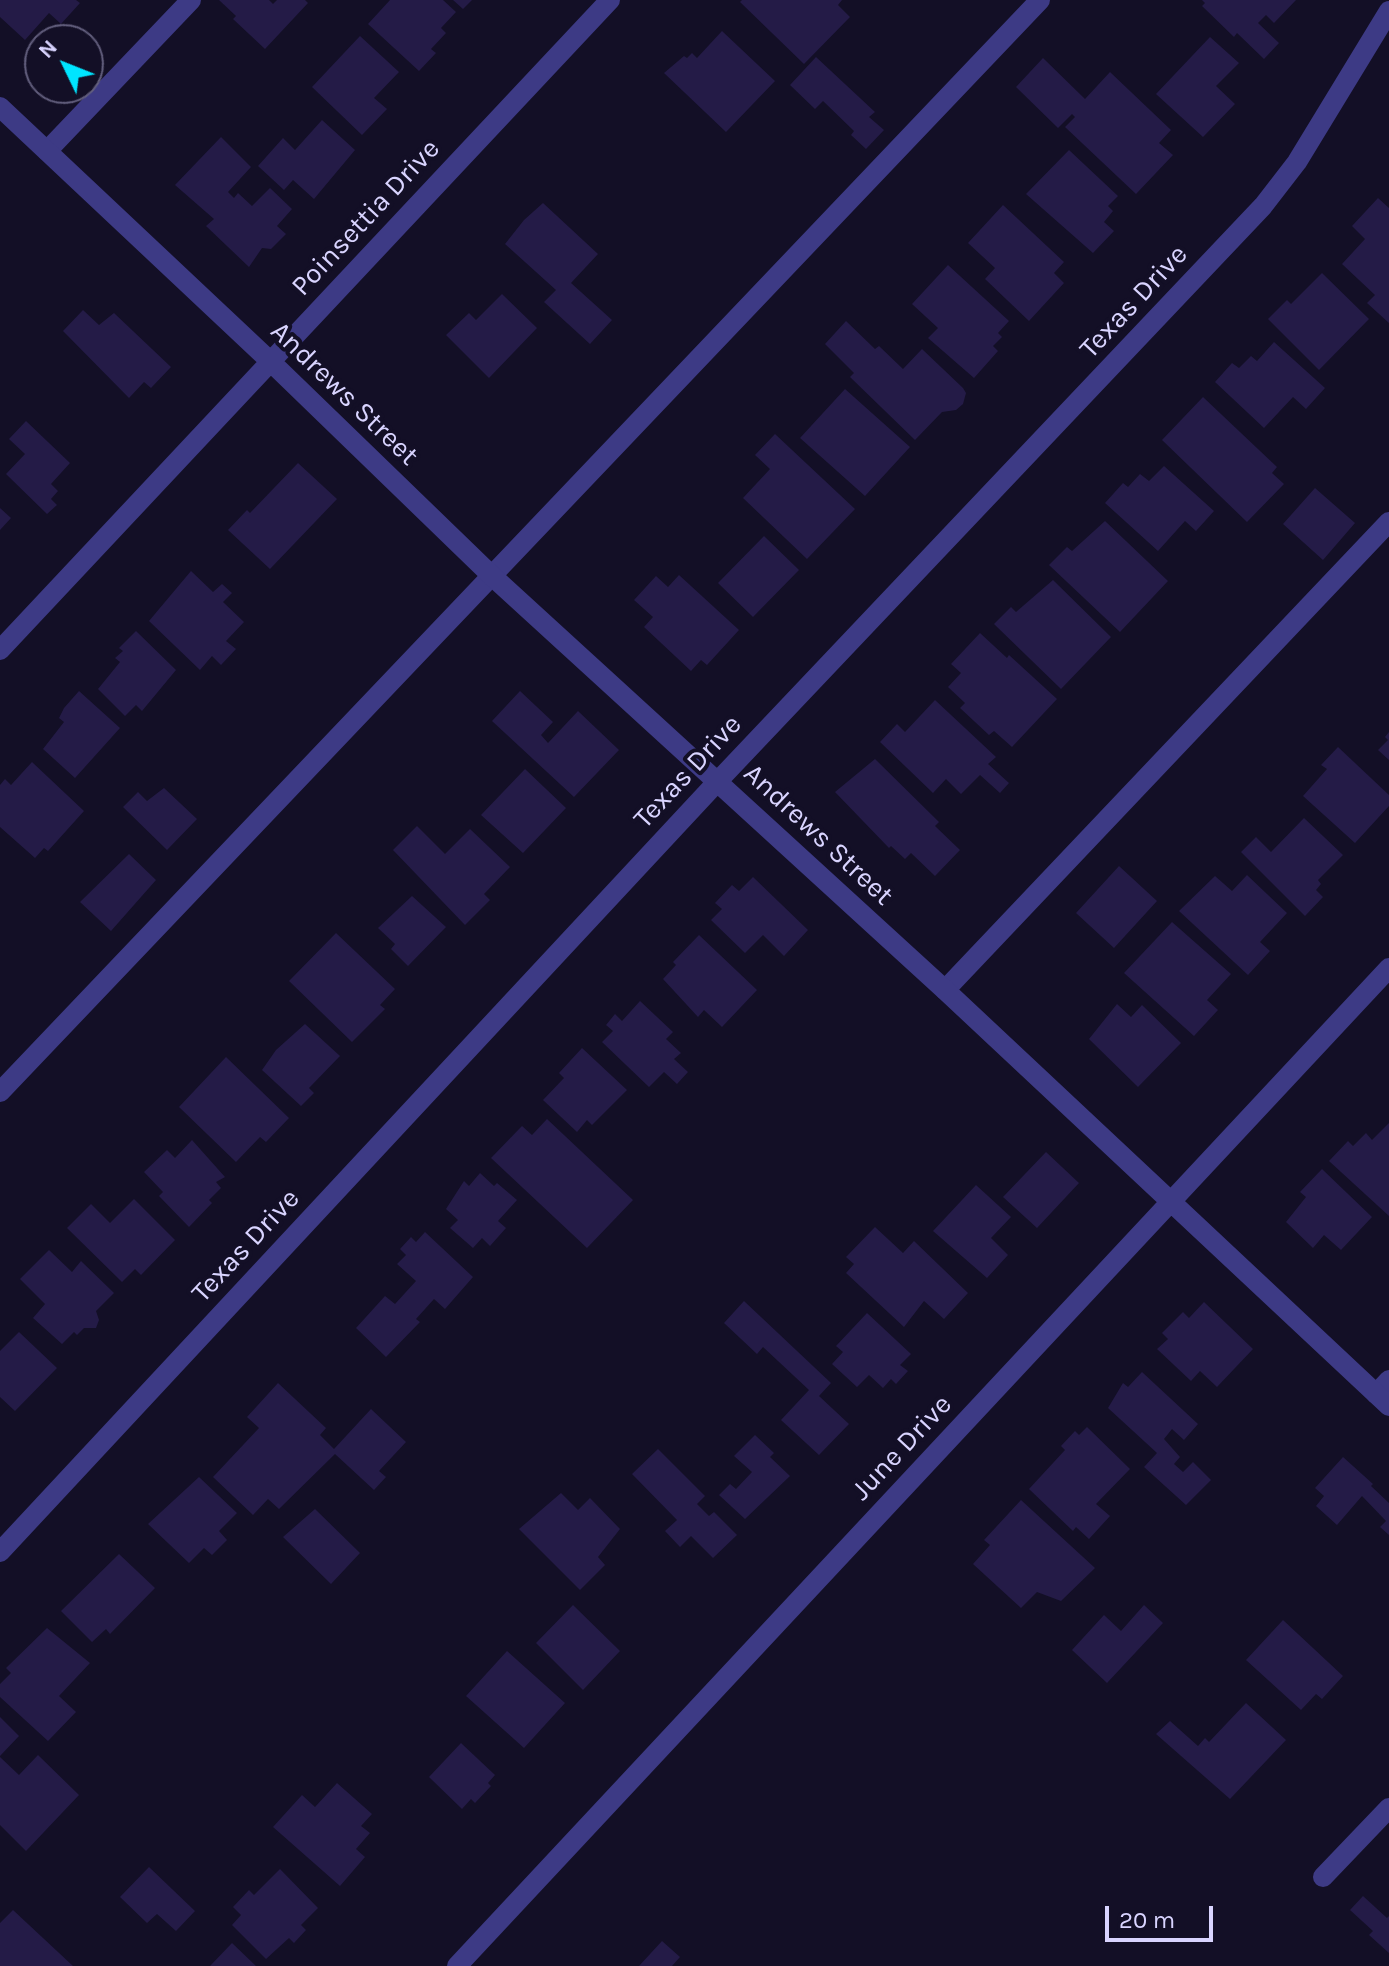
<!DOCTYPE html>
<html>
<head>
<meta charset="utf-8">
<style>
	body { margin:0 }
	#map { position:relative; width:1389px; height:1966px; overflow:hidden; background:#130f26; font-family:Karla,sans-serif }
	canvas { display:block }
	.north { position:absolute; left:24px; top:24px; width:80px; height:80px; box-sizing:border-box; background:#130f26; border:2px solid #625e7d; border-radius:50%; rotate:313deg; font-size:22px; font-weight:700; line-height:32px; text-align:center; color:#d9d4ff }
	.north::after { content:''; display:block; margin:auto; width:28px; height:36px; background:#00e5ff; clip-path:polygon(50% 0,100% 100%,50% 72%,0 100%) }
	.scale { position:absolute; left:1105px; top:1906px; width:108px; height:36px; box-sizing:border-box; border:4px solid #d9d4ff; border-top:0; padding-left:10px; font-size:24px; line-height:28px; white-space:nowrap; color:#d9d4ff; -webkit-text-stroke:6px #130f26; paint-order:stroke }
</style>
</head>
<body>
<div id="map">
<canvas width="1389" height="1966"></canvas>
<div class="north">N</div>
<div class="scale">20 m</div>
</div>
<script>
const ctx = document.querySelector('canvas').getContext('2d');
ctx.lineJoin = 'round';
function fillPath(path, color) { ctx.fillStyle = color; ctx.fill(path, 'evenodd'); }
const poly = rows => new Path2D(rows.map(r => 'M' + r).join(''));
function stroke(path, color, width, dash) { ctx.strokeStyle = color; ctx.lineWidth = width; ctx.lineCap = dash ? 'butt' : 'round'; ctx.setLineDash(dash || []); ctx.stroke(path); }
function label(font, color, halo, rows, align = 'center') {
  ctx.font = font + ' Karla,sans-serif'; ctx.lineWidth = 8; ctx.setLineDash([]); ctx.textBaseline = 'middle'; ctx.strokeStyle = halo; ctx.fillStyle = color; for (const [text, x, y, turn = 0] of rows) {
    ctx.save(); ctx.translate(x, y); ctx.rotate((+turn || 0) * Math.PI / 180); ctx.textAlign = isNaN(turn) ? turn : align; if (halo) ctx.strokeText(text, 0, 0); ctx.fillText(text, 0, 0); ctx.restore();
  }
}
const building = poly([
	[0,0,76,0,80,3,61,24,49,13,25,40,0,17],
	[219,0,269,0,273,4,277,0,305,0,308,3,265,49,233,19,236,16],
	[390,0,443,0,456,12,441,28,446,33,431,49,436,53,419,71,368,24],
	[453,0,472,0,463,9],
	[742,0,842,0,838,5,850,17,804,64,740,2],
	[1202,0,1296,0,1274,23,1266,15,1258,23,1279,43,1264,59,1237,33,1234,37,1202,6,1205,3],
	[722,31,775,81,726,132,664,73,684,56,687,58,692,53,697,58],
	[360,36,399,72,374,98,387,109,362,135,312,87],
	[1210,37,1239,63,1216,86,1235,104,1203,137,1156,94],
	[816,57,875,112,869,117,884,130,866,149,851,135,854,131,823,101,815,109,790,85],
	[1043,58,1085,99,1110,72,1171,130,1159,143,1173,155,1136,194,1065,127,1075,117,1072,114,1058,128,1016,87],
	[322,120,355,150,314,199,293,180,284,190,258,166,283,138,295,150],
	[221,137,251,167,228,192,234,198,238,193,252,206,270,188,292,209,277,226,286,234,271,249,262,248,249,267,206,226,214,219,175,185],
	[1069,150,1118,196,1108,206,1113,211,1104,222,1114,231,1093,253,1026,194],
	[1378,198,1389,208,1389,323,1367,303,1375,295,1342,264,1365,239,1352,226],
	[543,203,598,254,571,283,612,320,590,344,544,302,556,290,505,244,524,220],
	[1003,205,1064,262,1054,273,1064,283,1029,321,985,279,995,268,968,243],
	[948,265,1009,321,998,333,1002,337,993,346,998,351,974,378,928,338,938,328,912,304],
	[1322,273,1369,319,1319,370,1268,319,1287,300,1291,304],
	[502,294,537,328,489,378,446,335,469,313,476,320],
	[83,310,99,325,114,313,171,367,151,388,144,382,129,398,63,331],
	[846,321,875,349,879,346,903,369,922,349,963,388,966,393,963,404,956,410,942,412,915,440,850,377,854,373,825,344],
	[1274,342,1325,388,1306,409,1293,397,1264,428,1215,382,1232,363,1239,368,1251,356,1257,361],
	[845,389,910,447,865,496,800,438],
	[1203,397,1277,467,1272,473,1284,484,1247,522,1162,440],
	[26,421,70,463,51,484,58,491,51,499,57,505,47,514,6,474,25,454,9,439],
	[775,434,855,509,807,559,743,498,770,469,755,455],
	[298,463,337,499,270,569,228,530,247,510,250,513],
	[1164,466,1214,511,1196,531,1185,521,1158,551,1105,503,1123,483,1128,487,1140,474,1149,481],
	[1315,488,1355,523,1323,560,1283,524],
	[0,508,11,518,0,530],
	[1105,521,1168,581,1120,632,1049,565,1067,547,1072,551],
	[764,536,799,570,753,617,718,583],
	[191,571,213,592,222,584,232,593,223,602,244,622,226,641,236,649,221,665,212,656,200,670,149,621],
	[679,575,739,630,707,665,701,660,691,671,644,627,653,617,634,600,656,576,668,587],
	[1053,580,1111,637,1061,689,994,624,1011,607,1016,612],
	[136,631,176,670,142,711,136,705,125,716,98,689,120,662,115,658,123,651,119,648],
	[980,633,1007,658,1009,655,1057,699,1012,747,994,731,989,735,960,708,965,703,948,687,961,673,951,664],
	[79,691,120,728,75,778,43,749,64,722,59,718,64,708],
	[520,691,553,722,541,735,548,743,578,711,619,750,574,797,492,721],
	[935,700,996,757,988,764,1009,783,1000,793,980,775,961,794,946,779,933,793,880,742,897,724,905,732],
	[1389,732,1389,760,1378,750,1388,740,1385,737],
	[1338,747,1389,795,1389,806,1355,843,1303,796,1327,769,1321,765],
	[875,759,939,822,935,826,960,850,935,876,911,853,905,859,891,846,889,848,835,792],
	[32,762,84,811,48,851,44,848,35,858,0,827,0,785,5,779,11,785],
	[525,769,566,808,523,853,481,815],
	[164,788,197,819,167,850,123,807,138,792,147,801],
	[1304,818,1343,855,1318,880,1321,884,1316,890,1323,897,1305,916,1241,852,1256,837,1271,852],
	[417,826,445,854,470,829,510,867,484,894,490,900,465,925,393,850],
	[129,854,156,880,111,931,80,902],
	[1119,866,1157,901,1114,948,1076,913],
	[1247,875,1287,913,1260,942,1270,951,1248,975,1179,911,1215,876,1232,891],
	[753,877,808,930,784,956,763,935,745,953,711,920,722,909,715,903,732,885,739,891],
	[412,896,446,927,408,966,391,949,395,944,378,928],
	[1172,922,1231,974,1207,1000,1218,1010,1194,1036,1124,973],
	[336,933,395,989,380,1005,385,1009,352,1042,289,981],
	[699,935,757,990,722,1027,704,1010,698,1017,663,979,676,965,673,962],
	[640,1001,673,1032,666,1039,681,1053,674,1059,688,1072,677,1084,664,1072,649,1087,602,1042,613,1031,606,1025,615,1014,622,1021],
	[1117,1004,1131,1017,1142,1005,1181,1043,1138,1087,1089,1039],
	[305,1024,340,1056,309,1088,314,1093,301,1106,262,1070,276,1050],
	[582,1048,627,1090,592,1125,587,1120,577,1132,543,1100,564,1078,559,1073],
	[226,1057,289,1118,266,1142,260,1137,236,1162,179,1107],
	[547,1119,633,1200,587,1248,491,1158,522,1126,532,1135],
	[1389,1123,1389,1216,1329,1161,1348,1141,1353,1146,1366,1133,1372,1140],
	[192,1140,225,1177,216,1182,221,1188,209,1200,212,1203,189,1227,159,1196,163,1192,144,1172,167,1150,175,1158],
	[1046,1152,1079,1183,1037,1228,1003,1197],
	[1322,1169,1372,1217,1341,1250,1324,1235,1313,1248,1286,1222,1306,1197,1300,1192],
	[480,1173,494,1186,497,1183,517,1200,498,1221,506,1228,490,1246,482,1238,473,1248,450,1228,458,1220,446,1209,464,1181,469,1186],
	[976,1185,1011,1217,991,1238,1008,1255,987,1278,933,1231],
	[134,1199,175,1240,141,1275,135,1269,122,1282,67,1228,91,1204,110,1223],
	[875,1227,903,1253,914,1241,968,1293,944,1319,924,1301,904,1327,846,1273,854,1264,846,1257],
	[425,1232,473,1277,445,1309,434,1299,416,1319,420,1322,386,1357,356,1328,385,1296,395,1304,416,1281,397,1264,406,1255,400,1249,411,1237,416,1242],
	[49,1250,72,1272,81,1261,114,1293,96,1311,99,1320,96,1328,84,1328,77,1335,74,1332,62,1344,33,1318,45,1304,20,1279],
	[744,1301,831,1383,819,1396,849,1424,819,1455,781,1420,809,1390,763,1347,757,1354,724,1323],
	[1204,1302,1253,1349,1217,1387,1200,1371,1191,1381,1157,1349,1168,1339,1162,1333,1183,1312,1189,1318],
	[867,1313,911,1354,900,1365,908,1371,896,1384,891,1379,883,1388,869,1375,857,1387,832,1364,843,1352,836,1346],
	[19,1332,57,1368,15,1411,0,1397,0,1351],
	[1142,1372,1198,1424,1184,1440,1172,1429,1164,1439,1180,1457,1174,1464,1183,1472,1193,1462,1211,1480,1186,1505,1144,1467,1157,1453,1108,1408,1123,1383,1128,1387],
	[278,1383,326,1428,320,1435,334,1449,371,1409,406,1442,379,1471,386,1477,374,1490,335,1454,279,1509,268,1499,253,1515,213,1477,259,1428,247,1417],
	[1087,1427,1130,1469,1096,1504,1110,1516,1089,1539,1076,1527,1073,1531,1029,1489,1065,1450,1061,1446,1075,1431,1079,1435],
	[755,1435,774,1453,770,1457,790,1476,745,1519,719,1495,730,1484,736,1489,752,1472,734,1456],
	[658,1449,705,1496,697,1504,709,1516,714,1512,737,1535,713,1558,691,1536,680,1547,665,1531,677,1520,632,1474],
	[1343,1457,1373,1484,1371,1486,1389,1503,1389,1535,1380,1527,1386,1521,1362,1496,1337,1525,1316,1506,1324,1496,1315,1488],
	[199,1477,237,1513,219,1531,227,1540,212,1555,204,1548,189,1563,148,1524],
	[561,1493,578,1510,590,1498,620,1529,598,1557,605,1565,580,1590,519,1529],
	[1021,1500,1095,1568,1061,1601,1037,1592,1021,1608,973,1564,990,1545,984,1540],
	[315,1509,360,1553,331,1584,283,1537],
	[119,1554,155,1588,110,1634,106,1629,92,1642,61,1611],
	[573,1605,620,1651,583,1690,536,1643],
	[1144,1605,1163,1623,1107,1683,1072,1650,1104,1615,1121,1631],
	[1283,1620,1343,1676,1322,1699,1316,1694,1301,1710,1246,1660],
	[47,1628,90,1663,59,1696,76,1712,48,1741,0,1697,0,1684,11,1673,6,1668],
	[507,1651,565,1703,524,1748,466,1696],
	[1246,1703,1286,1740,1230,1799,1156,1734,1170,1721,1198,1746,1205,1738,1209,1742],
	[0,1717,19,1736,0,1756],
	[461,1743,495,1775,488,1783,491,1786,475,1803,471,1799,462,1809,429,1777],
	[38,1755,79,1795,26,1851,0,1825,0,1757,19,1775],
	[337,1783,372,1814,361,1826,370,1833,356,1849,365,1857,340,1886,273,1827,302,1795,315,1807],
	[149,1867,195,1911,176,1931,157,1914,147,1923,120,1897],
	[280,1869,318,1908,301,1925,306,1930,294,1943,289,1938,266,1959,232,1925,241,1915,233,1907,249,1890,254,1895],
	[1363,1896,1387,1918,1389,1916,1389,1953,1369,1935,1373,1931,1350,1910],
	[13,1910,73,1966,0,1966,0,1923],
	[662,1941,680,1957,672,1966,639,1966],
	[232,1943,256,1966,210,1966]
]);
const service = poly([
	[47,151,191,0],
	[945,990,1389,522],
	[0,1092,1040,0],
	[1376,1394,1389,1380]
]);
const minor = poly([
	[0,107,270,361,491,575,945,990,1389,1406],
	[0,650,610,0],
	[0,1552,718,781,1263,206,1297,162,1389,11],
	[1323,1877,1389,1808],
	[457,1966,1389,968]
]);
const streetNames = [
	["Poinsettia Drive",366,218,-47],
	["Texas Drive",1134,302,-47],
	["Andrews Street",344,394,44],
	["Texas Drive",688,772,-47],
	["Andrews Street",818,835,43],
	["Texas Drive",246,1246,-47],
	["June Drive",902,1448,-47]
];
fillPath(building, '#241b47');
stroke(service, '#3d3a85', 20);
stroke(minor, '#3d3a85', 20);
label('28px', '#d9d4ff', '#130f26', streetNames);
</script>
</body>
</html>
